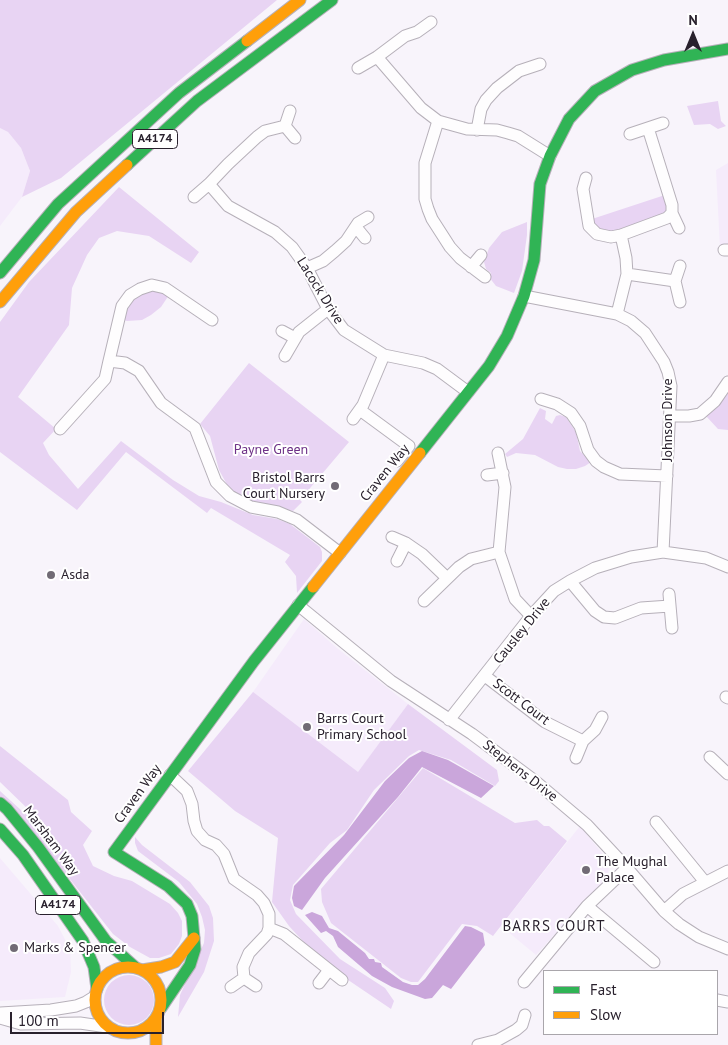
<!DOCTYPE html>
<html>
<head>
<meta charset="utf-8">
<style>
	body { margin:0 }
	#map { position:relative; width:728px; height:1045px; overflow:hidden; background:#f8f4fb; font-family:"PT Sans",sans-serif }
	canvas { display:block }
	.legend { position:absolute; left:543px; top:970px; width:175px; height:65px; box-sizing:border-box; background:#fff; border:1px solid #a9a6ab; margin:0; padding:6px 9px; list-style:none; font-size:15px; color:#29212d }
	.legend li { display:flex; align-items:center; gap:10px; height:25px }
	.legend b { width:25px; border:1px solid #a9a6ab }
	.north { position:absolute; left:668px; top:10px; width:50px; height:50px; -webkit-text-stroke:4px #fff; paint-order:stroke; rotate:0deg; font-size:14px; font-weight:700; line-height:20px; text-align:center; color:#29212d }
	.north::after { content:''; display:block; margin:auto; width:18px; height:22px; background:#29212d; clip-path:polygon(50% 0,100% 100%,50% 72%,0 100%) }
	.scale { position:absolute; left:10px; top:1012px; width:154px; height:22px; box-sizing:border-box; border:2px solid #29212d; border-top:0; padding-left:6px; font-size:15px; line-height:18px; white-space:nowrap; color:#29212d; -webkit-text-stroke:4px #fff; paint-order:stroke }
</style>
</head>
<body>
<div id="map">
<canvas width="728" height="1045"></canvas>
<ul class="legend">
<li><b style="height:6px;background:#30b455"></b>Fast</li>
<li><b style="height:6px;background:#ff9f0a"></b>Slow</li>
</ul>
<div class="north">N</div>
<div class="scale">100 m</div>
</div>
<script>
const ctx = document.querySelector('canvas').getContext('2d');
ctx.lineJoin = 'round';
function fillPath(path, color) { ctx.fillStyle = color; ctx.fill(path, 'evenodd'); }
const poly = rows => new Path2D(rows.map(r => 'M' + r).join(''));
function stroke(path, color, width, dash) { ctx.strokeStyle = color; ctx.lineWidth = width; ctx.lineCap = dash ? 'butt' : 'round'; ctx.setLineDash(dash || []); ctx.stroke(path); }
function label(font, color, halo, rows, align = 'center') {
  ctx.font = font + ' "PT Sans",sans-serif'; ctx.lineWidth = 4; ctx.setLineDash([]); ctx.textBaseline = 'middle'; ctx.strokeStyle = halo; ctx.fillStyle = color; for (const [text, x, y, turn = 0] of rows) {
    ctx.save(); ctx.translate(x, y); ctx.rotate((+turn || 0) * Math.PI / 180); ctx.textAlign = isNaN(turn) ? turn : align; if (halo) ctx.strokeText(text, 0, 0); ctx.fillText(text, 0, 0); ctx.restore();
  }
}
const built = poly([
	[0,128,8,132,21,148,30,171,22,197,0,226],
	[728,163,728,248,720,248,716,170],
	[304,619,337,648,408,704,358,773,205,750,253,692],
	[580,826,610,863,607,877,536,955,501,926],
	[0,858,58,926,70,949,71,972,65,997,0,1001]
]);
const green = poly([
	[0,0,277,0,61,178,22,197,30,171,21,148,8,132,0,128],
	[718,101,721,121,726,126,718,129,710,124,694,125,687,106],
	[119,187,199,252,191,263,149,236,117,231,99,238,87,255,72,288,69,325,18,397,56,429,43,443,49,455,78,489,121,441,173,480,199,496,221,502,253,515,277,519,290,524,320,547,322,552,322,561,297,593,296,576,285,562,290,555,211,508,207,513,126,452,77,510,0,452,0,322,29,282],
	[665,195,668,209,664,214,608,233,594,226,592,219],
	[527,222,527,235,522,271,514,293,496,286,489,277,491,273,486,269,484,262,489,248,502,232],
	[155,290,169,295,161,307,151,315,142,320,127,321,124,320,128,305,133,299,139,294],
	[249,363,349,442,300,500,302,502,293,511,244,500,230,490,219,470,210,436,200,424],
	[728,391,728,430,718,429,706,416],
	[540,408,546,411,545,419,552,424,556,416,560,415,566,417,576,432,580,451,591,462,585,466,576,469,567,469,558,467,535,455,516,453,507,457,505,454,523,439],
	[253,692,358,772,408,704,497,770,499,781,495,786,451,760,419,750,409,756,374,790,347,830,330,843,293,885,290,900,296,914,340,959,385,988,394,1001,391,1009,323,963,289,926,272,902,278,838,235,811,188,771],
	[0,746,68,800,71,812,92,831,83,845,93,866,114,876,132,881,170,904,178,913,182,921,182,936,179,944,171,954,159,958,150,958,130,947,113,934,29,827,0,796,0,791,22,811,31,816,29,810,0,782],
	[423,768,515,823,537,820,544,826,549,826,567,841,493,936,477,926,462,924,418,982,411,982,401,978,331,923,322,902,321,889],
	[135,837,142,845,190,882,209,906,213,918,214,941,204,972,178,1017,180,995,204,943,205,930,202,917,197,904,179,882,138,851,135,843],
	'104 1000a25 25 0 1 1 50 0a25 25 0 1 1-50 0Z'
]);
const water = poly([
	[422,751,448,760,494,786,481,798,422,767,398,797,325,878,302,910,294,906,292,898,294,886,344,835,385,781,409,758],
	[312,912,322,916,329,928,338,931,365,953,369,959,374,959,375,962,381,963,382,967,403,982,412,985,418,985,425,979,465,926,471,927,483,933,485,945,451,989,443,985,432,998,425,999,392,987,372,976,338,947,333,936,326,931,321,933,305,915]
]);
const street = poly([
	[377,57,421,108,438,121,467,129,497,130,508,133,518,136,550,156],
	[358,68,377,57,405,36,417,32,431,22],
	[290,111,285,126,295,138],
	[438,121,425,163,425,199,428,209,432,219,450,247,460,258,485,277],
	[477,130,481,109,486,100,497,88,519,71,540,64],
	[630,134,663,123],
	[586,178,583,189,589,226,597,234,611,237,621,235],
	[209,184,228,206,275,232,292,247,307,268,328,309,344,330,384,355,423,363,437,369,468,392],
	[194,197,209,184,228,164,257,137,265,131,285,126],
	[672,213,679,228],
	[356,227,365,238],
	[724,250,728,250],
	[680,266,675,281,680,302],
	[471,267,481,255],
	[307,268,323,261,335,251,346,241,358,223,368,217],
	[627,274,675,281],
	[524,296,617,314,631,321,645,333,664,362,668,372,671,386,663,552],
	[617,314,627,274,626,258,621,235,667,218,672,213,672,205,648,128],
	[282,331,295,338],
	[285,356,299,332,328,309],
	[109,361,122,306,130,295,140,289,152,285,165,288,212,320],
	[541,399,557,404,571,413,580,426,588,450,596,461,604,467,620,474,667,476],
	[360,410,409,446,397,461],
	[670,416,689,416,700,414,715,401,728,382],
	[353,419,363,405,384,355],
	[60,429,105,379,109,361,125,363,139,371,161,403,195,428,216,482,230,496,251,507,278,512,297,520,340,553],
	[498,453,505,487,499,552,515,599,531,616],
	[487,475,503,473],
	[392,537,406,543,422,554,447,578],
	[397,561,406,543],
	[570,581,595,611,604,617,615,618,641,608,670,606],
	[669,594,672,628],
	[424,601,459,567,471,559,499,552],
	[298,605,391,681,472,734,535,781,587,825,627,868,664,911,679,924,699,937,728,949],
	[485,676,545,722,583,741],
	[726,697,728,698],
	[449,720,531,616,554,591,570,581,595,568,631,557,663,552,706,558,728,567],
	[710,757,728,774],
	[576,758,583,741,595,730,602,717],
	[170,775,187,791,192,804,194,821,197,831,205,840,216,845,224,854,234,879,257,895,264,903,269,914,269,928,267,934,249,953,243,967,244,978,256,986],
	[656,822,705,882],
	[587,906,654,962],
	[664,911,683,894,728,871],
	[269,928,284,934,342,980],
	[524,982,587,906,627,868],
	[319,983,329,970],
	[231,987,244,978],
	[717,1000,728,1002],
	[0,1013,51,1010,76,1006,86,1002,94,997],
	[0,1018,21,1024,80,1023,107,1027],
	[478,1045,498,1040,516,1030,522,1025,525,1015]
]);
const fast = poly([
	[127,165,197,101,332,0],
	[0,273,58,204,179,93,247,41],
	[420,453,489,366,507,336,524,296,534,260,540,184,550,156,569,119,595,91,632,70,664,60,728,49],
	[0,803,7,809,38,847,106,941,135,967],
	[0,829,23,855,83,941,94,967,97,989],
	[161,1008,190,965,195,949,192,916,187,904,168,886,114,852,254,661,313,587]
]);
const slow = poly([
	[247,41,300,0],
	[0,302,76,212,127,165],
	[313,587,420,453],
	'95 1000a33 33 0 1 1 66 0a33 33 0 1 1-66 0Z',
	[142,970,161,967,175,962,194,938],
	[156,1019,156,1045]
]);
const markers = [
	[335,486,5,"#716b75"],
	[51,575,5,"#716b75"],
	[307,727,5,"#716b75"],
	[586,870,5,"#716b75"],
	[14,948,5,"#716b75"]
];
const shields = [
	[155,139,45],
	[58,905,45]
];
const shieldNames = [
	["A4174",155,139],
	["A4174",58,905]
];
const streetNames = [
	["Lacock Drive",320,291,58],
	["Johnson Drive",668,420,-90],
	["Craven Way",385,473,-51],
	["Causley Drive",522,631,-51],
	["Scott Court",521,702,37],
	["Stephens Drive",520,771,38],
	["Craven Way",138,794,-54],
	["Marsham Way",51,841,53]
];
const parkNames = [
	["Payne Green",271,450]
];
const poiNames = [
	["Bristol Barrs",325,478,"right"],
	["Court Nursery",325,494,"right"],
	["Asda",61,575],
	["Barrs Court",317,719],
	["Primary School",317,735],
	["The Mughal",596,862],
	["Palace",596,878],
	["Marks & Spencer",24,948]
];
const neighbourhoodNames = [
	["BARRS COURT",554,927]
];
fillPath(built, '#f5ebfb');
fillPath(green, '#e8d4f3');
fillPath(water, '#caa6db');
stroke(street, '#b6b0b9', 13);
stroke(fast, '#b6b0b9', 13);
stroke(slow, '#b6b0b9', 13);
stroke(street, '#fefdfe', 11);
stroke(fast, '#30b455', 11);
stroke(slow, '#ff9f0a', 11);
for (const [x, y, r, color] of markers) { const dot = new Path2D(); dot.arc(x, y, r, 0, 2 * Math.PI); ctx.fillStyle = color; ctx.fill(dot); stroke(dot, '#fff', 2); }
for (const [x, y, w] of shields) { const box = new Path2D(); box.roundRect(x - w / 2, y - 9.5, w, 19, 4); ctx.fillStyle = '#fff'; ctx.fill(box); stroke(box, '#29212d', 1); }
label('bold 12px', '#29212d', null, shieldNames);
label('14px', '#29212d', '#fff', streetNames);
label('14px', '#6e3287', '#fff', parkNames);
label('14px', '#29212d', '#fff', poiNames, 'left');
ctx.letterSpacing = '1px';
label('15px', '#29212d', '#fff', neighbourhoodNames);
ctx.letterSpacing = '0px';
</script>
</body>
</html>
